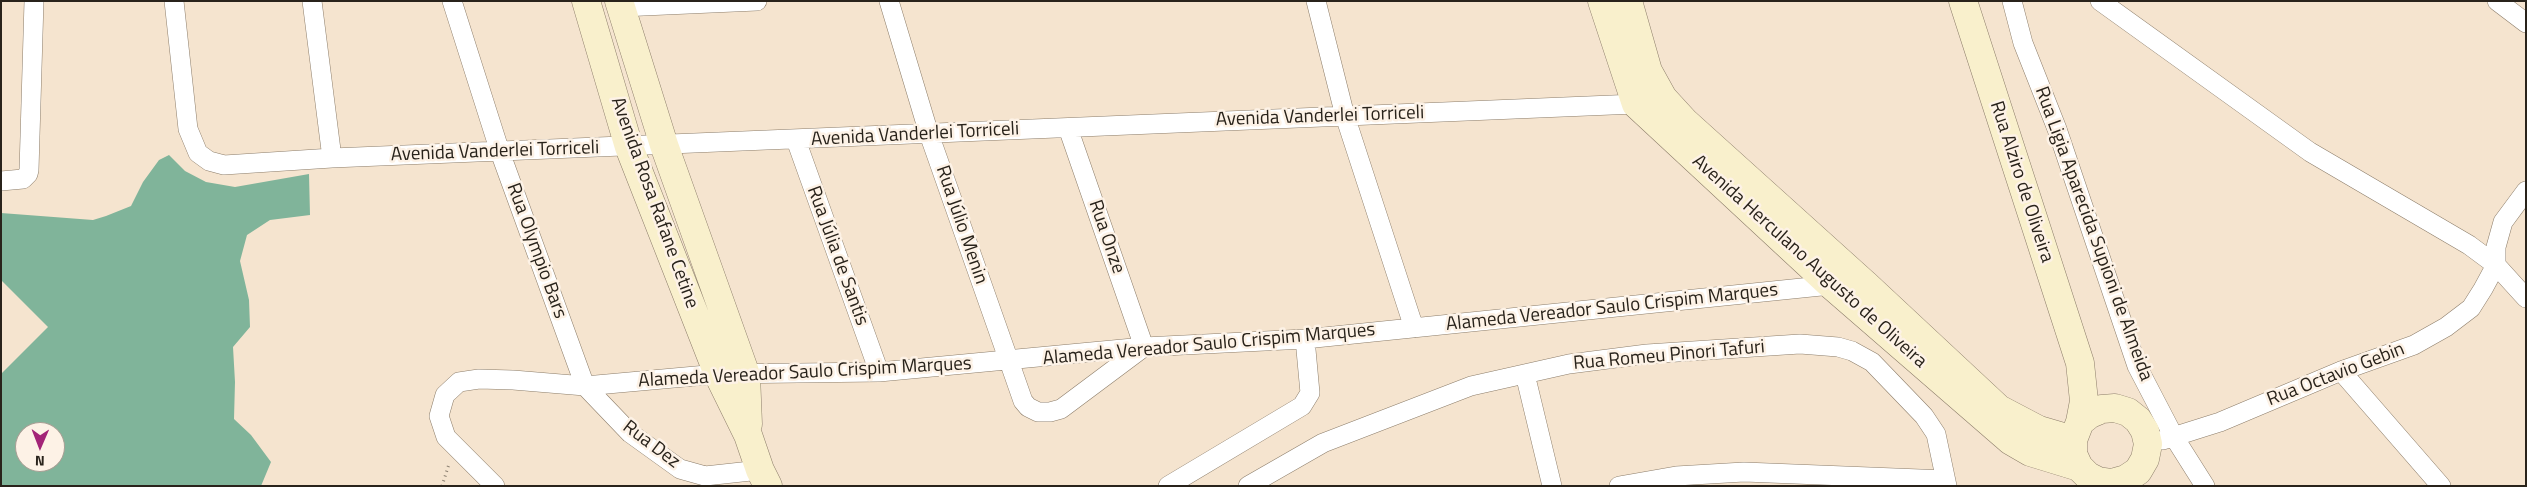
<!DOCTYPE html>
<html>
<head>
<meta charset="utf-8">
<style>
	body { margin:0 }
	#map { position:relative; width:2527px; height:487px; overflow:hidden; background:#f5e4cf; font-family:"Titillium Web",sans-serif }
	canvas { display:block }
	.frame { position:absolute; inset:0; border:2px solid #29231b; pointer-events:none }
	.north { position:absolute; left:15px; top:422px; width:50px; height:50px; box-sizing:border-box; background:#fdf2e6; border:1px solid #a89f95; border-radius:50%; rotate:181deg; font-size:14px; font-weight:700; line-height:20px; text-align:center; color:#29231b }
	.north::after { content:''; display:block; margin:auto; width:18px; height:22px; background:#a32477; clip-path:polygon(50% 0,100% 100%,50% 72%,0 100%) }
</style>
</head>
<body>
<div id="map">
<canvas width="2527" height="487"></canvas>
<div class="frame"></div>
<div class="north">N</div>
</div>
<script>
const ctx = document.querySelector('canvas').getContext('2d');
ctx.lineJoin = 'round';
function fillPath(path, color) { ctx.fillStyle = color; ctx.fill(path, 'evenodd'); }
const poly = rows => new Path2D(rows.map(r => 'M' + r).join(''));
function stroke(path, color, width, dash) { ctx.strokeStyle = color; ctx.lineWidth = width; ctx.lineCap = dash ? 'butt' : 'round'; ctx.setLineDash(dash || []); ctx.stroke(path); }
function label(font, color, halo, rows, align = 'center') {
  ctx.font = font + ' "Titillium Web",sans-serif'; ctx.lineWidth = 5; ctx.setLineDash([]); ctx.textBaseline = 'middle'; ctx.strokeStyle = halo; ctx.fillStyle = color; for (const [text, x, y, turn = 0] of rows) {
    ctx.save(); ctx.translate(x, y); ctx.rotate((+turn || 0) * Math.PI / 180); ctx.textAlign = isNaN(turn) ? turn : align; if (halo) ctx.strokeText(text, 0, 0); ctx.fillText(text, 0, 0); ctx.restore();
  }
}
const forest = poly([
	[169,155,185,171,206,182,235,187,309,174,310,215,270,220,247,235,240,261,249,300,250,327,233,347,235,382,234,419,251,435,271,462,261,486,1,486,1,374,48,327,1,280,1,213,93,220,106,216,131,206,143,182,159,160],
	[25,432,55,432,55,462,25,462]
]);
const path = poly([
	[442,486,449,464]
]);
const street = poly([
	[174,1,188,129,198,153,209,161,224,165,332,158,1636,104],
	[312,1,332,158],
	[452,1,500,152,585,386,630,433,680,469,705,476,760,470],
	[889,1,929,134,1009,361,1023,401,1028,407,1038,412,1050,412,1061,409,1144,347,1068,128],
	[1316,1,1345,116,1414,328],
	[2012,1,2023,43,2057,129,2137,366,2174,437,2205,486],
	[2100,1,2310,152,2469,245,2496,265,2526,298],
	[2497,1,2526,23],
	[621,7,757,1],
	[796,140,879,372],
	[1,181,23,179,28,174,29,170,34,1],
	[2341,371,2441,486],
	[1525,374,1552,486],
	[2163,440,2220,422,2341,371,2414,345,2446,327,2471,308,2483,289,2496,265,2496,247,2503,222,2526,191],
	[495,486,446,437,439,416,445,395,459,382,479,379,513,380,585,386,718,374,879,372,1144,347,1305,339,1831,285],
	[1168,486,1302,406,1310,393,1305,339],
	[1248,486,1323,443,1471,386,1569,364,1647,354,1800,344,1838,347,1852,351,1872,362,1924,416,1936,434,1947,486],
	[1619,486,1676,476,1744,472,1946,480]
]);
const secondary = poly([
	[586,1,629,147,718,374,748,435,760,470,768,486],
	[619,1,664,145,746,375,748,424],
	[1602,1,1636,104,1831,285,2011,441,2030,452,2079,467],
	[1628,1,1648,71,1663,98,1685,122,1867,286,1999,409,2039,430,2073,440],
	[1963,1,2080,363,2084,401,2080,422,2073,440,2073,454,2079,467,2088,476,2098,481,2112,483,2126,479,2138,471,2145,459,2148,444,2145,431,2138,420,2128,412,2115,408,2102,409,2090,414,2080,422]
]);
const streetNames = [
	["Avenida Vanderlei Torriceli",1320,117,-2],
	["Avenida Vanderlei Torriceli",915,135,-3],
	["Avenida Vanderlei Torriceli",495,152,-2],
	["Rua Alziro de Oliveira",2021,182,72],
	["Avenida Rosa Rafane Cetine",654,203,70],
	["Rua Júlio Menin",961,225,71],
	["Rua Ligia Aparecida Supioni de Almeida",2093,234,70],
	["Rua Onze",1106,237,71],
	["Rua Olympio Bars",536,251,70],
	["Rua Júlia de Santis",837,256,70],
	["Avenida Herculano Augusto de Oliveira",1809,262,42],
	["Alameda Vereador Saulo Crispim Marques",1612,308,-6],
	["Alameda Vereador Saulo Crispim Marques",1209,345,-5],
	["Rua Romeu Pinori Tafuri",1669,356,-5],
	["Alameda Vereador Saulo Crispim Marques",805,373,-3],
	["Rua Octavio Gebin",2336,375,-21],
	["Rua Dez",651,445,37]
];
fillPath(forest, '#80b49a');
stroke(street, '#8c7d6a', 20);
stroke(secondary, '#8c7d6a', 29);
stroke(path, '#8c8072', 3, [1, 4]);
stroke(street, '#fff', 19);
stroke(secondary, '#f9f0cc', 28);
label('19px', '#29231b', '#fdf2e6', streetNames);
</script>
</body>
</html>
